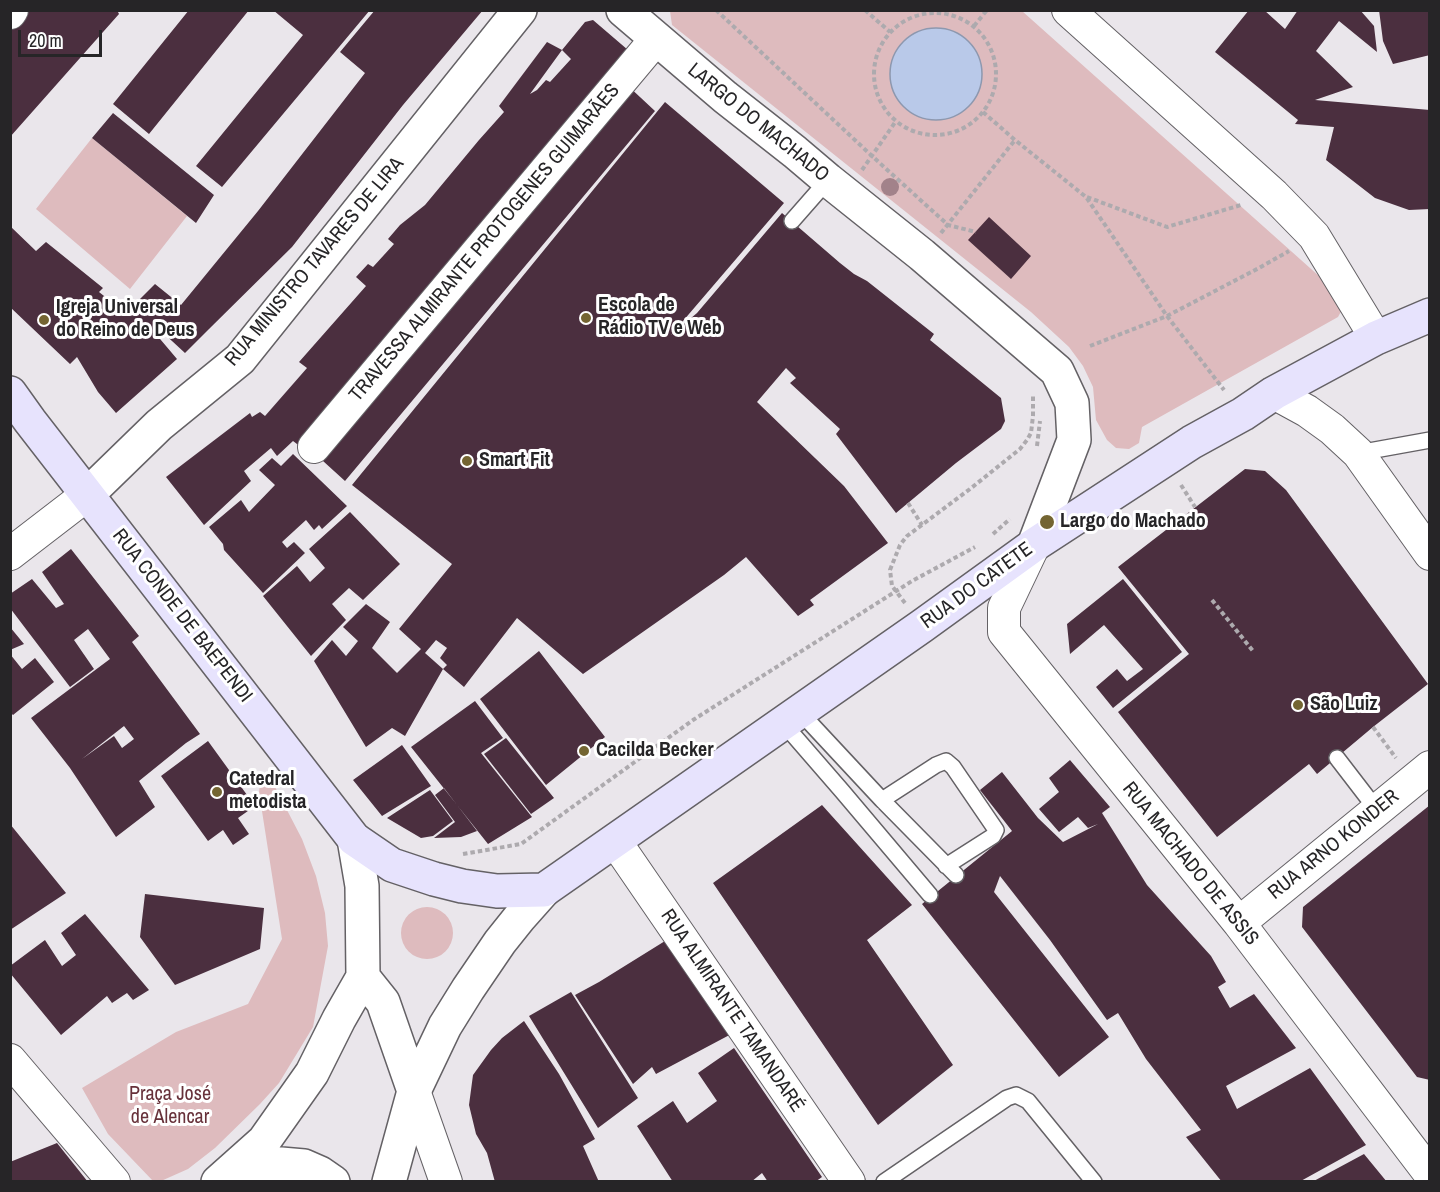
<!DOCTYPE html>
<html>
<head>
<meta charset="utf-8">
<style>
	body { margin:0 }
	#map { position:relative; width:1440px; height:1192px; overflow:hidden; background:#eae6eb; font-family:"Archivo Narrow",sans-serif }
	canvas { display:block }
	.frame { position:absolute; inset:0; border:12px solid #262527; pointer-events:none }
	.scale { position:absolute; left:18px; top:30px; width:84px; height:27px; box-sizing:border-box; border:3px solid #262527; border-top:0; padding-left:8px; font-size:18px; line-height:21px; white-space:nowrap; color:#262527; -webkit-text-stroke:4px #fff; paint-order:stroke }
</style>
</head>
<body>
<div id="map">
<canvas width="1440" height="1192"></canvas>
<div class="frame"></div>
<div class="scale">20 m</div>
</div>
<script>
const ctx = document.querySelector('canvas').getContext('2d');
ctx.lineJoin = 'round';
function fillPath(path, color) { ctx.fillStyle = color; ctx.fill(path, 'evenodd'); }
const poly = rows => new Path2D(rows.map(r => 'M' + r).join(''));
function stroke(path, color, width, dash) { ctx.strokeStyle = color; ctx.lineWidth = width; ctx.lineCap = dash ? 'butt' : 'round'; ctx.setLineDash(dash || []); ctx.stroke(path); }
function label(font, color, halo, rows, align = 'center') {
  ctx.font = font + ' "Archivo Narrow",sans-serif'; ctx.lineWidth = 6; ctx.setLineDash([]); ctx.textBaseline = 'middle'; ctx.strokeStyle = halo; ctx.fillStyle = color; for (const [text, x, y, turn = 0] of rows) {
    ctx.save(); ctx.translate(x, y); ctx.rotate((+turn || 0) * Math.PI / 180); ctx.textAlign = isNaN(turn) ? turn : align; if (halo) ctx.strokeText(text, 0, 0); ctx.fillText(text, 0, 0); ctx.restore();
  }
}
const green = poly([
	[670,11,1022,11,1338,293,1344,306,1338,317,1142,427,1139,443,1129,449,1116,448,1107,440,1096,420,1093,387,1083,366,1069,347,1031,312,672,25],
	[92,138,187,216,130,289,36,209],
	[261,778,274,785,302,839,316,876,325,913,328,946,313,1027,279,1083,260,1104,215,1148,188,1169,161,1181,153,1181,108,1134,82,1088,176,1032,248,1004,282,939,259,792],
	'401 933a26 26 0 1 1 52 0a26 26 0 1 1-52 0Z'
]);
const water = poly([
	'890 74a46 46 0 1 1 92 0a46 46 0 1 1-92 0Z'
]);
const building = poly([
	[17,10,117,10,119,14,10,137,10,19],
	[189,10,249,10,149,134,113,104],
	[273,10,370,10,222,187,196,166,303,35],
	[375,10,483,10,403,105,292,247,209,329,185,353,159,329,155,333,177,359,116,413,98,392,77,357,70,364,10,307,10,226,36,251,46,242,103,288,99,292,123,311,133,306,155,284,181,305,258,211,365,73,340,52],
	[1249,10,1264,10,1285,29,1298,10,1360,10,1374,26,1377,52,1339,21,1316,51,1353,87,1315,100,1430,110,1430,209,1409,210,1375,198,1326,160,1334,127,1295,124,1298,120,1215,52],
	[1379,10,1430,10,1430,55,1393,64,1383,41],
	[593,20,628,50,301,447,293,441,277,456,271,448,244,471,251,481,204,525,166,477,250,413,252,417,260,412,265,416,307,368,299,362,366,286,356,277,368,264,373,267,394,244,388,239,400,225,425,205,479,140,504,112,499,106,547,42,562,50,530,94,537,90,546,80,550,82,571,59,562,50,585,22],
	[626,84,655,111,345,481,323,461],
	[665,102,784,203,671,335,697,313,782,213,840,263,854,274,867,281,934,334,930,340,1001,398,1005,421,1001,429,956,463,896,513,836,434,840,429,790,383,796,378,786,368,757,402,844,486,888,543,810,600,814,605,798,616,746,557,724,575,583,674,517,618,464,687,443,669,447,665,440,658,447,648,436,640,425,653,443,669,405,736,392,728,366,747,314,661,332,640,346,656,358,641,343,627,366,604,390,622,372,648,397,673,421,649,399,629,452,564,352,485],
	[113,113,214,195,196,223,92,138],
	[989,217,1031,256,1011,279,968,240],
	[293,454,347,506,322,529,319,525,314,530,306,520,282,542,287,548,294,542,305,553,263,593,224,550,223,544,209,527,241,500,249,512,275,485,259,470,272,458,281,466],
	[1245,469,1265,471,1286,490,1428,684,1373,727,1317,774,1309,764,1217,837,1118,712,1189,654,1118,567],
	[350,512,400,564,363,600,349,588,332,604,346,620,311,656,263,596,297,566,310,582,325,568,309,549],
	[71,549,139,636,132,642,200,734,186,743,139,781,155,807,116,837,70,768,31,718,110,659,88,629,74,640,94,669,70,687,10,608,10,594,32,579,56,608,64,604,42,572],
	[124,726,134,739,122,748,114,736,82,759],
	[1123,579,1182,652,1113,708,1096,687,1117,669,1127,681,1143,669,1104,625,1070,654,1067,624],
	[10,627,24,644,10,650],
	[539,651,605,737,546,785,480,699],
	[10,654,22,669,35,658,54,682,13,715,10,712],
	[475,701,503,738,481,753,532,817,488,844,411,747],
	[506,738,554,798,531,814,484,754],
	[208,741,255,806,238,818,249,834,233,845,223,830,208,841,161,776],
	[402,745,431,786,382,816,353,780],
	[1070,760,1110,807,1102,813,1147,885,1211,956,1226,982,1218,987,1230,1008,1254,994,1296,1048,1226,1086,1237,1109,1310,1068,1366,1145,1299,1182,1222,1182,1186,1137,1201,1130,1146,1059,1118,1013,1107,1020,1050,940,1000,876,994,892,1109,1037,1059,1077,922,904,1012,831,980,790,1002,772,1038,818,1063,842,1098,824,1088,828,1078,817,1059,832,1039,809,1059,792,1049,778],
	[444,788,477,831,461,837,434,838,455,822,435,795],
	[430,790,453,821,433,836,421,838,387,818],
	[822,805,912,905,867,940,953,1065,878,1125,713,883],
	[1430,805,1430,1080,1417,1077,1302,927,1303,907],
	[10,824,66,893,10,930],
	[145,894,264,908,260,949,175,985,140,937],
	[85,914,149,990,133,1000,127,993,112,1003,107,996,61,1035,10,973,10,966,45,940,62,966,76,955,61,933],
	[665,941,737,1031,656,1074,652,1067,633,1084,575,995,599,982],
	[571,992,638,1098,598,1128,529,1016],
	[524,1021,559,1074,595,1139,583,1146,599,1182,495,1182,487,1153,476,1134,469,1105,473,1075,491,1050,502,1038],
	[734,1048,822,1177,815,1182,768,1182,762,1173,751,1182,673,1182,637,1126,673,1101,687,1123,717,1101,698,1073],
	[57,1143,88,1182,10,1182,10,1162],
	[1364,1154,1387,1182,1312,1182]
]);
const path = poly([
	[716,10,872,156,948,225,976,232],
	[865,10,890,32],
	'874 74a61 61 0 1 1 122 0a61 61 0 1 1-122 0Z',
	[974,26,987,10],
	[983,112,1015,140,1086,197,1167,316,1224,390],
	[862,170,896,121],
	[1087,197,1167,227,1241,205],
	[941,233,1015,140],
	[1090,346,1167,316,1259,268,1289,251],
	[1037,446,1040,421],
	[1181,485,1195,507],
	[908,503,922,525],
	[993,534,1010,519],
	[1212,600,1253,651],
	[905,603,892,586,890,570,900,545,907,536,970,489,1020,449,1027,440,1031,433,1033,416,1033,394],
	[1373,727,1396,758],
	[463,854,521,844,693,720,912,581,975,547]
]);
const service = poly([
	[792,221,828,180],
	[1358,453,1430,440],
	[800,712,882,800,956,875],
	[783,723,842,791,930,895],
	[1337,758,1377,810],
	[882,800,936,765,946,761,953,767,996,830,993,836,946,866],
	[884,1182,1007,1098,1016,1095,1028,1101,1094,1182]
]);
const minor = poly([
	[1068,10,1274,195,1314,236,1376,338],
	[10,13,12,10],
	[1274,393,1307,411,1332,429,1358,453,1430,554],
	[314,447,656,39],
	[1034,545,1004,608,1004,632,1239,923,1430,1174],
	[10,554,88,494],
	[615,841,849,1182],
	[1239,923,1430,767],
	[10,1060,114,1182],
	[414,1091,446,1182]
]);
const tertiary = poly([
	[623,10,725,97,795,152,828,180,922,255,1057,371,1072,403,1074,440,1034,545],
	[88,494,159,425,240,359,520,10],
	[354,839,362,886,363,977,383,1002,414,1091],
	[235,1168,281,1164,304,1166,320,1173,333,1182],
	[218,1182,264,1141,312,1073,339,1019,363,977],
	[389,1182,414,1091,445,1026,468,989,500,942,520,917,544,890]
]);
const secondary = poly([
	[10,393,30,421,354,839,392,865,434,879,462,886,497,891,544,890,922,626,1034,545,1192,442,1243,414,1274,393,1376,338,1430,315]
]);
const trees = [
	[890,187]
];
const markers = [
	[586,318,6,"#746532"],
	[44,320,6,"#746532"],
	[467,461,6,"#746532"],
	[1047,522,8,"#746532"],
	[1298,705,6,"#746532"],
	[584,751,6,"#746532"],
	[217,792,6,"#746532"]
];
const streetNames = [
	["LARGO DO MACHADO",758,123,39],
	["TRAVESSA ALMIRANTE PROTOGENES GUIMARÃES",485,243,-50],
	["RUA MINISTRO TAVARES DE LIRA",315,262,-50],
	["RUA DO CATETE",977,586,-36],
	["RUA CONDE DE BAEPENDI",182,616,52],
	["RUA ARNO KONDER",1334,845,-39],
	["RUA MACHADO DE ASSIS",1190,864,51],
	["RUA ALMIRANTE TAMANDARÉ",732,1011,56]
];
const poiNames = [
	["Escola de",598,306],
	["Rádio TV e Web",598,329],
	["Igreja Universal",56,308],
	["do Reino de Deus",56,331],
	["Smart Fit",479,461],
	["Largo do Machado",1060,522],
	["São Luiz",1310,705],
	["Cacilda Becker",596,751],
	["Catedral",229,780],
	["metodista",229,803]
];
const parkNames = [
	["Praça José",170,1095],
	["de Alencar",170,1118]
];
fillPath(green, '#debbbe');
fillPath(water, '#b9c9e9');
stroke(water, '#8d98af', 1.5);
fillPath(building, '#4b2f3f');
stroke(service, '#646165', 18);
stroke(minor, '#646165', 34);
stroke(tertiary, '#646165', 36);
stroke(secondary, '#646165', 36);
stroke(path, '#adaaae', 4, [4.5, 3]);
stroke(service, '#fff', 15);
stroke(minor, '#fff', 32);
stroke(tertiary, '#fff', 33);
stroke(secondary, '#e7e3fd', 33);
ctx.fillStyle = '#a2828a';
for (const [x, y] of trees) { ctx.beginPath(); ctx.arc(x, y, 9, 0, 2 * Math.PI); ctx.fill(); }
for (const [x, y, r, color] of markers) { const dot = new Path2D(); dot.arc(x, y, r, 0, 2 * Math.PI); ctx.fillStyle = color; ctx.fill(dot); stroke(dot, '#fff', 2); }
label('20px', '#262527', '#fff', streetNames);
label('bold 20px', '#262527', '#fff', poiNames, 'left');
label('20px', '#67313a', '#fff', parkNames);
</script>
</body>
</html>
